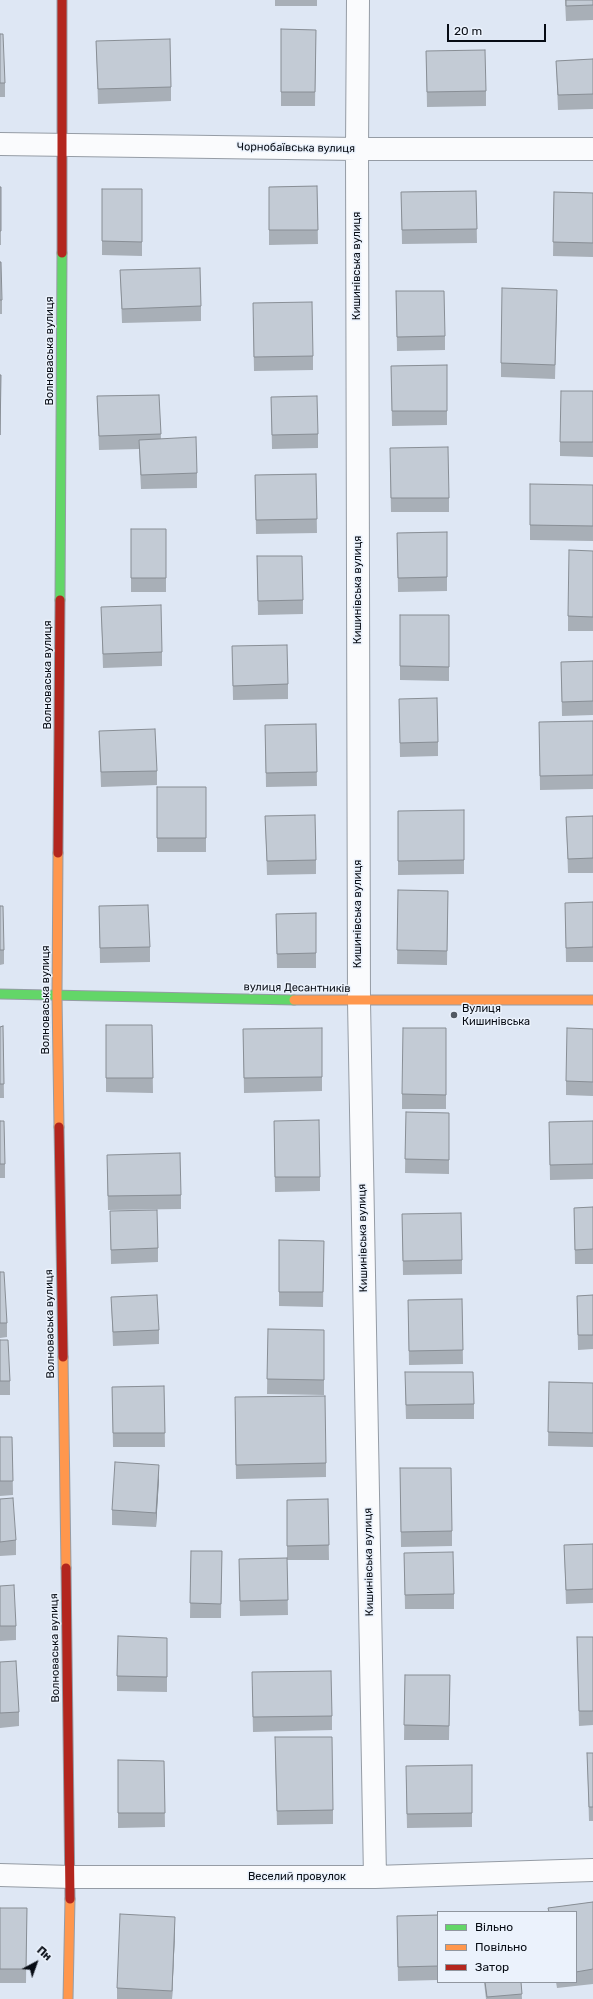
<!DOCTYPE html>
<html>
<head>
<meta charset="utf-8">
<style>
	body { margin:0 }
	#map { position:relative; width:593px; height:1999px; overflow:hidden; background:#dee7f4; font-family:Rubik,sans-serif }
	canvas { display:block }
	.legend { position:absolute; left:437px; top:1911px; width:140px; height:72px; box-sizing:border-box; background:#ebf2fc; border:1px solid #90969f; margin:0; padding:5px 7px; list-style:none; font-size:12px; color:#070c14 }
	.legend li { display:flex; align-items:center; gap:8px; height:20px }
	.legend b { width:20px; border:1px solid #90969f }
	.north { position:absolute; left:16px; top:1943px; width:40px; height:40px; -webkit-text-stroke:3px #ebf2fc; paint-order:stroke; rotate:41deg; font-size:11px; font-weight:700; line-height:16px; text-align:center; color:#070c14 }
	.north::after { content:''; display:block; margin:auto; width:14px; height:18px; background:#070c14; clip-path:polygon(50% 0,100% 100%,50% 72%,0 100%) }
	.scale { position:absolute; left:447px; top:24px; width:99px; height:18px; box-sizing:border-box; border:2px solid #070c14; border-top:0; padding-left:5px; font-size:12px; line-height:14px; white-space:nowrap; color:#070c14; -webkit-text-stroke:3px #ebf2fc; paint-order:stroke }
</style>
</head>
<body>
<div id="map">
<canvas width="593" height="1999"></canvas>
<ul class="legend">
<li><b style="height:5px;background:#63d668"></b>Вільно</li>
<li><b style="height:5px;background:#ff974d"></b>Повільно</li>
<li><b style="height:5px;background:#b3261e"></b>Затор</li>
</ul>
<div class="north">Пн</div>
<div class="scale">20 m</div>
</div>
<script>
const ctx = document.querySelector('canvas').getContext('2d');
ctx.lineJoin = 'round';
const poly = rows => new Path2D(rows.map(r => 'M' + r).join(''));
function stroke(path, color, width, dash) { ctx.strokeStyle = color; ctx.lineWidth = width; ctx.lineCap = dash ? 'butt' : 'round'; ctx.setLineDash(dash || []); ctx.stroke(path); }
function fillPath(path, color) { ctx.fillStyle = color; ctx.fill(path, 'evenodd'); }
function label(font, color, halo, rows, align = 'center') {
  ctx.font = font + ' Rubik,sans-serif'; ctx.lineWidth = 3; ctx.setLineDash([]); ctx.textBaseline = 'middle'; ctx.strokeStyle = halo; ctx.fillStyle = color; for (const [text, x, y, turn = 0] of rows) {
    ctx.save(); ctx.translate(x, y); ctx.rotate((+turn || 0) * Math.PI / 180); ctx.textAlign = isNaN(turn) ? turn : align; if (halo) ctx.strokeText(text, 0, 0); ctx.fillText(text, 0, 0); ctx.restore();
  }
}
const street = poly([
	[358,0,357,149,359,1001,375,1877],
	[0,144,357,149,593,149],
	[0,1875,71,1877,375,1877,593,1870]
]);
const fast = poly([
	[60,600,62,253],
	[0,994,294,1000]
]);
const slow = poly([
	[58,853,57,995,59,1127],
	[294,1000,593,1000],
	[63,1357,66,1568],
	[68,1999,70,1899]
]);
const jam = poly([
	[62,0,62,253],
	[58,853,60,600],
	[59,1127,63,1357],
	[66,1568,70,1899]
]);
const wall = poly([
	[275,0,317,0,317,6,275,6],
	[565,0,593,0,593,20,566,21],
	[281,29,316,30,315,106,281,106],
	[0,34,5,83,5,97,0,97],
	[96,41,171,87,171,101,98,104],
	[426,51,486,91,486,106,427,107],
	[593,59,593,109,558,110,556,61],
	[317,186,318,244,269,245,269,187],
	[0,187,1,187,1,245,0,245],
	[102,189,142,189,142,256,102,255],
	[476,191,477,243,402,244,401,192],
	[554,192,593,193,593,257,553,256],
	[0,262,2,300,2,314,0,314],
	[120,270,201,306,201,321,122,323],
	[396,291,445,336,445,350,397,351],
	[557,304,555,379,501,377,501,363],
	[253,317,313,356,313,370,254,371],
	[447,365,447,425,392,426,391,366],
	[593,391,593,457,560,456,560,442],
	[159,395,161,439,197,473,197,488,141,489,139,449,99,450,97,396],
	[271,397,318,434,318,448,272,449],
	[390,463,449,498,449,512,391,512],
	[316,474,317,533,256,534,255,475],
	[593,485,593,541,530,540,530,525],
	[131,529,166,529,166,592,131,592],
	[447,532,447,591,398,592,397,533],
	[593,551,593,631,568,631,568,616],
	[257,556,303,600,303,614,258,615],
	[101,607,162,652,162,666,103,668],
	[449,615,449,681,400,680,400,666],
	[232,646,288,684,288,699,233,700],
	[593,661,593,715,562,716,561,662],
	[399,699,438,742,438,756,400,757],
	[593,721,593,789,540,790,539,722],
	[316,724,317,786,266,787,265,725],
	[99,731,157,771,157,785,101,787],
	[157,787,206,787,206,852,157,852],
	[398,811,464,860,464,874,398,875],
	[265,816,316,860,316,874,267,875],
	[593,816,593,873,568,873,566,817],
	[398,890,448,891,447,965,397,964],
	[593,902,593,962,566,962,565,903],
	[0,906,4,950,4,964,0,965],
	[99,906,150,947,150,962,100,963],
	[316,913,316,968,277,968,276,914],
	[106,1025,152,1025,153,1093,106,1092],
	[3,1026,4,1098,0,1098,0,1027],
	[322,1028,322,1091,244,1093,243,1029],
	[446,1028,446,1109,402,1109,402,1094],
	[593,1029,593,1096,566,1095,566,1081],
	[406,1112,449,1113,449,1174,405,1173],
	[0,1121,5,1164,5,1178,0,1178],
	[274,1121,320,1177,320,1191,275,1192],
	[593,1121,593,1179,550,1180,549,1122],
	[107,1169,181,1195,181,1209,108,1210],
	[593,1207,593,1264,575,1264,574,1208],
	[110,1211,158,1248,158,1262,111,1264],
	[402,1214,462,1260,462,1274,403,1275],
	[279,1240,324,1241,323,1307,279,1306],
	[0,1272,7,1323,7,1337,0,1338],
	[593,1295,593,1349,578,1350,577,1296],
	[111,1297,159,1330,159,1344,113,1346],
	[462,1299,463,1364,409,1365,408,1300],
	[268,1329,324,1330,324,1395,267,1394],
	[0,1340,10,1381,10,1395,0,1395],
	[549,1382,593,1383,593,1447,548,1446],
	[164,1386,165,1447,113,1447,112,1387],
	[405,1387,474,1404,474,1419,406,1419],
	[235,1411,326,1463,326,1477,236,1479],
	[0,1437,12,1437,13,1495,0,1496],
	[400,1468,452,1531,452,1546,401,1547],
	[159,1479,156,1527,112,1525,112,1510],
	[0,1499,16,1540,16,1555,0,1556],
	[328,1499,329,1560,287,1560,287,1500],
	[593,1544,593,1603,566,1604,564,1545],
	[191,1551,222,1551,221,1618,190,1618],
	[404,1553,454,1594,454,1609,405,1609],
	[287,1558,288,1615,240,1616,239,1559],
	[0,1586,16,1626,16,1640,0,1641],
	[577,1637,593,1637,593,1725,579,1726],
	[167,1638,167,1692,117,1691,117,1676],
	[0,1662,19,1712,19,1726,0,1728],
	[405,1675,450,1675,449,1740,404,1740],
	[252,1686,332,1716,332,1730,253,1732],
	[275,1752,333,1810,333,1824,277,1825],
	[587,1753,593,1753,593,1821,589,1821],
	[118,1760,164,1761,165,1827,118,1828],
	[472,1765,472,1827,407,1828,406,1780],
	[593,1902,593,1984,557,1988,556,1982,576,1982,576,1912,548,1912,548,1908],
	[0,1908,27,1908,26,1983,0,1983],
	[438,1915,438,1980,398,1981,397,1930],
	[175,1932,172,1999,117,1999,117,1988],
	[484,1982,521,1982,522,1999,486,1999]
]);
const shadedWall = poly([
	[159,1465,159,1479,156,1527,156,1513],
	[175,1917,175,1932,172,1999,172,1991]
]);
const building = poly([
	[566,0,593,0,593,5,566,6,566,0],
	[281,29,316,30,315,92,281,92,281,29],
	[0,34,3,34,5,83,0,83,0,34],
	[170,39,171,87,98,89,96,41,170,39],
	[485,50,486,91,427,92,426,51,485,50],
	[593,59,593,94,558,95,556,61,593,59],
	[317,186,318,230,269,230,269,187,317,186],
	[0,187,1,187,1,231,0,231,0,187],
	[102,189,142,189,142,242,102,241,102,189],
	[476,191,477,229,402,230,401,192,476,191],
	[554,192,593,193,593,243,553,242,554,192],
	[0,262,1,262,2,300,0,300,0,262],
	[200,268,201,306,122,309,120,270,200,268],
	[502,288,557,290,555,365,501,363,502,288],
	[396,291,444,291,445,336,397,337,396,291],
	[312,302,313,356,254,357,253,303,312,302],
	[447,365,447,411,392,411,391,366,447,365],
	[0,375,1,375,0,435,0,375],
	[561,391,593,391,593,442,560,442,561,391],
	[159,395,161,434,99,436,97,396,159,395],
	[317,396,318,434,272,435,271,397,317,396],
	[196,437,197,473,141,475,139,440,196,437],
	[448,447,449,498,391,498,390,448,448,447],
	[316,474,317,519,256,520,255,475,316,474],
	[530,484,593,485,593,526,530,525,530,484],
	[131,529,166,529,166,578,131,578,131,529],
	[447,532,447,577,398,578,397,533,447,532],
	[569,550,593,551,593,617,568,616,569,550],
	[257,556,302,556,303,600,258,601,257,556],
	[161,605,162,652,103,654,101,607,161,605],
	[400,615,449,615,449,667,400,666,400,615],
	[287,645,288,684,233,686,232,646,287,645],
	[593,661,593,701,562,702,561,662,593,661],
	[437,698,438,742,400,743,399,699,437,698],
	[593,721,593,775,540,776,539,722,593,721],
	[316,724,317,772,266,773,265,725,316,724],
	[155,729,157,771,101,772,99,731,155,729],
	[157,787,206,787,206,838,157,838,157,787],
	[464,810,464,860,398,861,398,811,464,810],
	[315,815,316,860,267,861,265,816,315,815],
	[593,816,593,858,568,859,566,817,593,816],
	[398,890,448,891,447,951,397,950,398,890],
	[593,902,593,947,566,948,565,903,593,902],
	[148,905,150,947,100,948,99,906,148,905],
	[0,906,3,906,4,950,0,950,0,906],
	[316,913,316,953,277,954,276,914,316,913],
	[106,1025,152,1025,153,1078,106,1078,106,1025],
	[3,1026,4,1084,0,1084,0,1027,3,1026],
	[322,1028,322,1077,244,1078,243,1029,322,1028],
	[403,1028,446,1028,446,1095,402,1094,403,1028],
	[567,1028,593,1029,593,1082,566,1081,567,1028],
	[406,1112,449,1113,449,1160,405,1159,406,1112],
	[319,1120,320,1177,275,1177,274,1121,319,1120],
	[0,1121,4,1121,5,1164,0,1164,0,1121],
	[593,1121,593,1164,550,1165,549,1122,593,1121],
	[180,1153,181,1195,108,1196,107,1155,180,1153],
	[593,1207,593,1249,575,1250,574,1208,593,1207],
	[157,1210,158,1248,111,1250,110,1211,157,1210],
	[461,1213,462,1260,403,1261,402,1214,461,1213],
	[279,1240,324,1241,323,1292,279,1292,279,1240],
	[0,1272,4,1272,7,1323,0,1323,0,1272],
	[157,1295,159,1330,113,1332,111,1297,157,1295],
	[593,1295,593,1335,578,1335,577,1296,593,1295],
	[462,1299,463,1350,409,1351,408,1300,462,1299],
	[268,1329,324,1330,324,1380,267,1379,268,1329],
	[0,1340,8,1340,10,1381,0,1381,0,1340],
	[405,1372,473,1372,474,1404,406,1405,405,1372],
	[549,1382,593,1383,593,1433,548,1432,549,1382],
	[164,1386,165,1433,113,1433,112,1387,164,1386],
	[325,1396,326,1463,236,1465,235,1397,325,1396],
	[0,1437,12,1437,13,1481,0,1481,0,1437],
	[115,1462,159,1465,156,1513,112,1510,115,1462],
	[400,1468,451,1468,452,1531,401,1532,400,1468],
	[13,1498,16,1540,0,1542,0,1499,13,1498],
	[328,1499,329,1545,287,1546,287,1500,328,1499],
	[593,1544,593,1589,566,1590,564,1545,593,1544],
	[191,1551,222,1551,221,1604,190,1603,191,1551],
	[453,1552,454,1594,405,1595,404,1553,453,1552],
	[287,1558,288,1600,240,1601,239,1559,287,1558],
	[14,1585,16,1626,0,1626,0,1586,14,1585],
	[118,1636,167,1638,167,1677,117,1676,118,1636],
	[577,1637,593,1637,593,1711,579,1711,577,1637],
	[16,1661,19,1712,0,1713,0,1662,16,1661],
	[331,1671,332,1716,253,1717,252,1672,331,1671],
	[405,1675,450,1675,449,1726,404,1725,405,1675],
	[275,1737,332,1737,333,1810,277,1811,275,1737],
	[587,1753,593,1753,593,1807,589,1807,587,1753],
	[118,1760,164,1761,165,1813,118,1813,118,1760],
	[472,1765,472,1813,407,1814,406,1766,472,1765],
	[593,1902,593,1969,576,1972,576,1912,549,1912,548,1908,593,1902],
	[0,1908,27,1908,26,1969,0,1969,0,1908],
	[120,1914,175,1917,172,1991,117,1988,120,1914],
	[438,1915,438,1966,398,1967,397,1916,438,1915],
	[485,1982,521,1982,522,1994,487,1997,485,1982]
]);
const markers = [
	[454,1015,4,"#525962"]
];
const streetNames = [
	["Чорнобаївська вулиця",296,148,1],
	["Кишинівська вулиця",357,266,-90],
	["Волноваська вулиця",50,351,-90],
	["Кишинівська вулиця",358,590,-90],
	["Волноваська вулиця",48,675,-90],
	["Кишинівська вулиця",358,914,-90],
	["вулиця Десантників",297,988,1],
	["Волноваська вулиця",46,1000,-90],
	["Кишинівська вулиця",363,1238,-91],
	["Волноваська вулиця",50,1324,-91],
	["Кишинівська вулиця",369,1562,-91],
	["Волноваська вулиця",55,1648,-91],
	["Веселий провулок",297,1877]
];
const poiNames = [
	["Вулиця",462,1009],
	["Кишинівська",462,1022]
];
stroke(street, '#959ca5', 24);
stroke(fast, '#959ca5', 11);
stroke(slow, '#959ca5', 11);
stroke(jam, '#959ca5', 11);
stroke(street, '#fafbfd', 22);
stroke(fast, '#63d668', 9);
stroke(slow, '#ff974d', 9);
stroke(jam, '#b3261e', 9);
fillPath(wall, '#a8afb7');
fillPath(shadedWall, '#888e95');
fillPath(building, '#c3cbd5');
stroke(building, '#888e95', 1);
for (const [x, y, r, color] of markers) { const dot = new Path2D(); dot.arc(x, y, r, 0, 2 * Math.PI); ctx.fillStyle = color; ctx.fill(dot); stroke(dot, '#ebf2fc', 1.5); }
label('11px', '#070c14', '#ebf2fc', streetNames);
label('11px', '#070c14', '#ebf2fc', poiNames, 'left');
</script>
</body>
</html>
